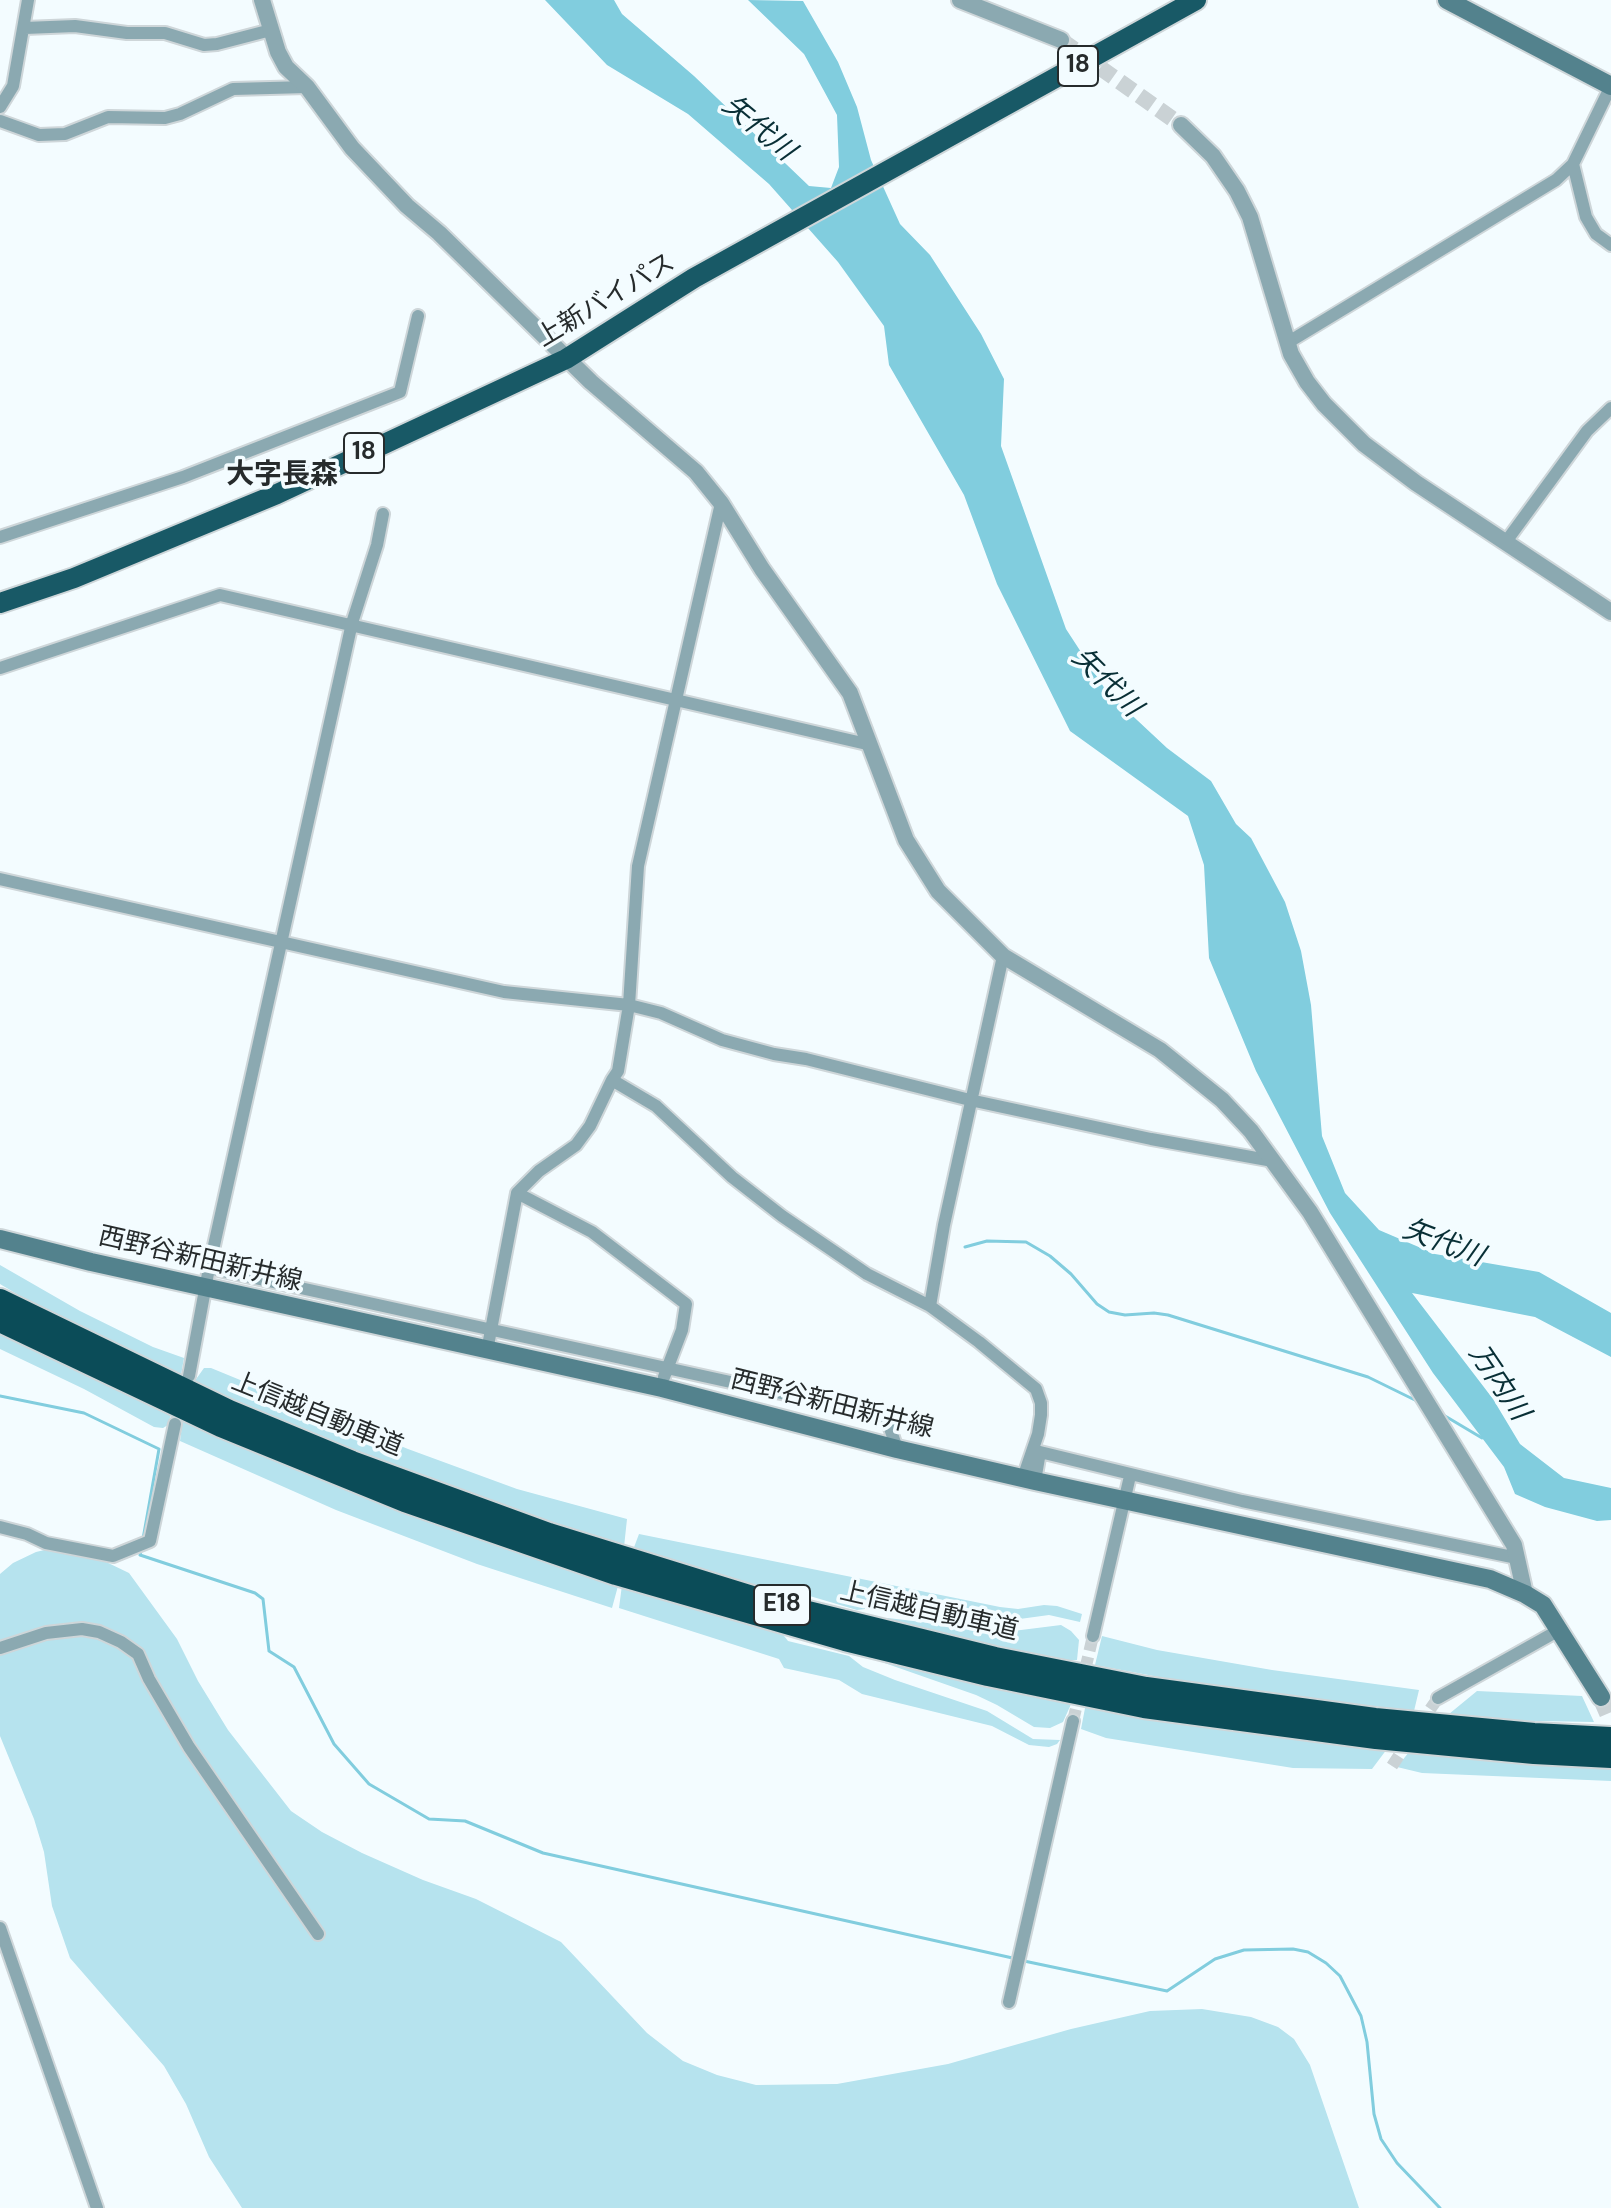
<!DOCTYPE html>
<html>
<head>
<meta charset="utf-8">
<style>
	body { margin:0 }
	canvas { display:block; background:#f3fcff }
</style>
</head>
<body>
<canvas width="1611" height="2208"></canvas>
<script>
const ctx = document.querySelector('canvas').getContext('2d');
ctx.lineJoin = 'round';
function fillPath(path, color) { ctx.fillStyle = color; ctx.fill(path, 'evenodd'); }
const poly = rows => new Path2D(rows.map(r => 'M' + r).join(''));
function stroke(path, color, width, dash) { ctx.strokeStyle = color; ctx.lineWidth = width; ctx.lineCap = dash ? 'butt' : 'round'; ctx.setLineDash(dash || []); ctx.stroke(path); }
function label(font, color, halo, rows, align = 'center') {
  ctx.font = font + ' "DM Sans","Noto Sans JP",sans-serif'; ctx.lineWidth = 7; ctx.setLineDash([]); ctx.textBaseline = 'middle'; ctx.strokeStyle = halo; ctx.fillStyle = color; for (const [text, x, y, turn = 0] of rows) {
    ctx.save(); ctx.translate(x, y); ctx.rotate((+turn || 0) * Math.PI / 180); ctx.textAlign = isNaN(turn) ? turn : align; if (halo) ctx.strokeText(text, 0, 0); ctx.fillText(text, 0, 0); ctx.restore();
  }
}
const green = poly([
	[0,1265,80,1311,153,1347,184,1358,181,1375,164,1370,42,1309,0,1284],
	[0,1332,171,1414,168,1425,163,1428,154,1427,84,1389,0,1349],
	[204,1368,211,1368,408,1449,517,1489,627,1519,624,1547,582,1535,365,1456,236,1401,194,1382],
	[183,1418,618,1586,612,1608,477,1564,336,1510,180,1441],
	[639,1534,1000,1607,1018,1609,1044,1605,1057,1606,1082,1614,1080,1622,1049,1615,1005,1621,881,1607,857,1610,803,1594,790,1598,633,1550],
	[61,1546,102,1560,129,1573,177,1639,198,1681,228,1730,291,1811,322,1832,362,1853,423,1880,476,1899,561,1942,647,2033,683,2061,717,2075,756,2085,837,2084,948,2064,1071,2029,1150,2011,1202,2009,1251,2017,1278,2027,1294,2039,1310,2065,1359,2208,242,2208,209,2157,186,2104,164,2066,70,1958,52,1906,44,1852,34,1819,0,1736,0,1574,13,1563,36,1552],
	[622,1585,738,1622,781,1632,788,1641,849,1656,863,1667,895,1680,987,1711,1033,1739,1060,1740,1057,1744,1049,1747,1029,1745,992,1726,862,1694,839,1680,784,1668,779,1659,619,1608],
	[888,1618,1005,1632,1061,1625,1071,1631,1079,1640,1077,1660,1065,1660,986,1645,879,1621],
	[1102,1636,1157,1650,1272,1670,1419,1690,1414,1711,1207,1686,1095,1665],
	[876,1660,895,1663,1072,1702,1063,1722,1050,1728,1034,1727,997,1705,976,1695],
	[1477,1691,1582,1696,1594,1722,1484,1720,1449,1714],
	[1086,1703,1387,1749,1372,1769,1293,1768,1106,1738,1081,1729],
	[1409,1752,1611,1767,1611,1781,1422,1773,1397,1767]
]);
const water = poly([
	[545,0,614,0,622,14,694,76,809,186,831,188,839,167,837,115,804,54,748,0,803,1,838,62,857,107,871,160,900,224,930,255,981,334,1004,379,1001,446,1066,629,1107,692,1167,748,1211,781,1236,824,1251,838,1285,902,1301,951,1311,1005,1322,1136,1345,1193,1379,1230,1435,1254,1539,1272,1611,1313,1611,1357,1535,1317,1412,1293,1493,1399,1520,1444,1564,1478,1611,1488,1611,1520,1597,1521,1545,1507,1515,1494,1504,1467,1433,1373,1330,1213,1256,1071,1209,958,1204,865,1188,816,1070,731,997,584,964,495,889,365,884,326,838,262,769,184,688,114,607,65]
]);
const stream = poly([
	[965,1247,987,1241,1026,1242,1050,1256,1071,1274,1097,1304,1109,1312,1125,1315,1154,1313,1168,1315,1368,1377,1419,1402],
	[0,1396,84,1413,159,1449,143,1539],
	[1440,1413,1482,1438],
	[141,1551,140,1555,255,1593,263,1599,269,1651,294,1667,334,1744,369,1784,429,1819,465,1821,543,1853,1017,1959],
	[1024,1961,1167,1991,1215,1959,1244,1950,1293,1949,1308,1952,1326,1963,1340,1976,1361,2016,1367,2042,1374,2114,1381,2139,1397,2163,1440,2208]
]);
const minorTunnel = poly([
	[1073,1721,1093,1636],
	[1420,1724,1438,1698],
	[1392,1766,1410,1739]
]);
const tertiaryTunnel = poly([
	[1061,40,1181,125]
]);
const secondaryTunnel = poly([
	[1601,1697,1611,1720]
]);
const minor = poly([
	[25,28,75,26,127,33,165,33,204,45,217,44,271,30],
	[0,107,13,86,28,0],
	[0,121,39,135,65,134,108,117,165,118,180,114,233,89,307,87],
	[1573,164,1586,217,1596,234,1611,245],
	[1287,343,1556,180,1573,164,1611,86],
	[721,503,638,866,629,1005,618,1071,612,1080,656,1106,732,1177,782,1216,867,1274,930,1306,979,1342,1036,1389,1041,1403,1041,1415,1038,1434,1023,1478],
	[0,537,183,477,400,392,418,316],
	[1505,543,1587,431,1611,408],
	[0,668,220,595,871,745],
	[0,879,504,992,629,1005,661,1013,722,1040,774,1054,806,1059,970,1100,1151,1139,1273,1161],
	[517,1193,592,1232,686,1304,682,1330,664,1377],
	[209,1268,886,1416,897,1449],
	[930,1306,944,1225,1003,956],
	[487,1351,517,1193,539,1171,576,1145,590,1126,612,1080],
	[189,1376,209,1268,352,623,377,545,383,514],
	[1035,1481,1040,1452,1242,1501,1517,1558],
	[0,1527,27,1534,46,1543,113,1556,150,1541,175,1424],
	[1093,1636,1130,1476],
	[0,1648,46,1633,82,1629,99,1632,121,1642,138,1654,149,1679,189,1747,318,1934],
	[1438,1698,1561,1629],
	[0,1928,97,2208],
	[1009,2002,1073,1721]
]);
const tertiary = poly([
	[262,0,278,52,286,67,307,87,352,148,407,206,439,233,591,382,696,472,721,503,762,569,850,693,906,840,938,891,1003,956,1160,1050,1222,1100,1251,1131,1310,1212,1514,1545,1525,1594],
	[960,0,1061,40],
	[1181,125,1213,156,1237,191,1250,217,1291,354,1307,382,1324,404,1364,444,1416,483,1611,612]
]);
const secondary = poly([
	[1447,0,1611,86],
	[0,1239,91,1262,662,1388,897,1449,1035,1481,1490,1579,1525,1594,1543,1605,1601,1697]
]);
const trunk = poly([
	[0,603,74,578,277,494,566,359,694,278,1196,0]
]);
const motorway = poly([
	[0,1300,229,1411,352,1462,549,1534,775,1604,995,1658,1146,1688,1375,1719,1534,1734,1611,1738],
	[0,1321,221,1426,405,1501,616,1574,845,1640,988,1675,1144,1707,1376,1738,1534,1753,1611,1757]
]);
const shields = [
	[1078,66,40],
	[364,453,40],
	[782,1605,56]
];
const shieldNames = [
	["18",1078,66],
	["18",364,453],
	["E18",782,1605]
];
const streetNames = [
	["上新バイパス",606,301,-31],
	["西野谷新田新井線",200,1260,13],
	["西野谷新田新井線",832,1405,14],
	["上信越自動車道",317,1415,22],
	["上信越自動車道",929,1612,13]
];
const waterNames = [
	["矢代川",758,129,40],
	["矢代川",1106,683,45],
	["矢代川",1443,1244,21],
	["万内川",1498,1383,56]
];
const neighbourhoodNames = [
	["大字長森",282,476]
];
fillPath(green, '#b6e3ee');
fillPath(water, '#81cdde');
stroke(stream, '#81cdde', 3);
stroke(minorTunnel, '#cad2d5', 12, [12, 6]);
stroke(tertiaryTunnel, '#cad2d5', 16, [16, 8]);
stroke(secondaryTunnel, '#cad2d5', 18, [18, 9]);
stroke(minor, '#ced6d9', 16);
stroke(tertiary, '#ced6d9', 20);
stroke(secondary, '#ced6d9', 22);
stroke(trunk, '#ced6d9', 24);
stroke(motorway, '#ced6d9', 26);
stroke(minor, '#8ba9b1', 12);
stroke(tertiary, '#8ba9b1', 16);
stroke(secondary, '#53828d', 18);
stroke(trunk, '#185966', 20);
stroke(motorway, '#0b4c58', 22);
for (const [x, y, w] of shields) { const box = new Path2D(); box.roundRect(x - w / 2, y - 20, w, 40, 6); ctx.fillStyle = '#f3fcff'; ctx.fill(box); stroke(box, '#262b2c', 2); }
label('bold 24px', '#262b2c', null, shieldNames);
label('26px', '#262b2c', '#f3fcff', streetNames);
label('italic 28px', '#082f36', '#f3fcff', waterNames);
label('bold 28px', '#262b2c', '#f3fcff', neighbourhoodNames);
</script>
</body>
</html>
